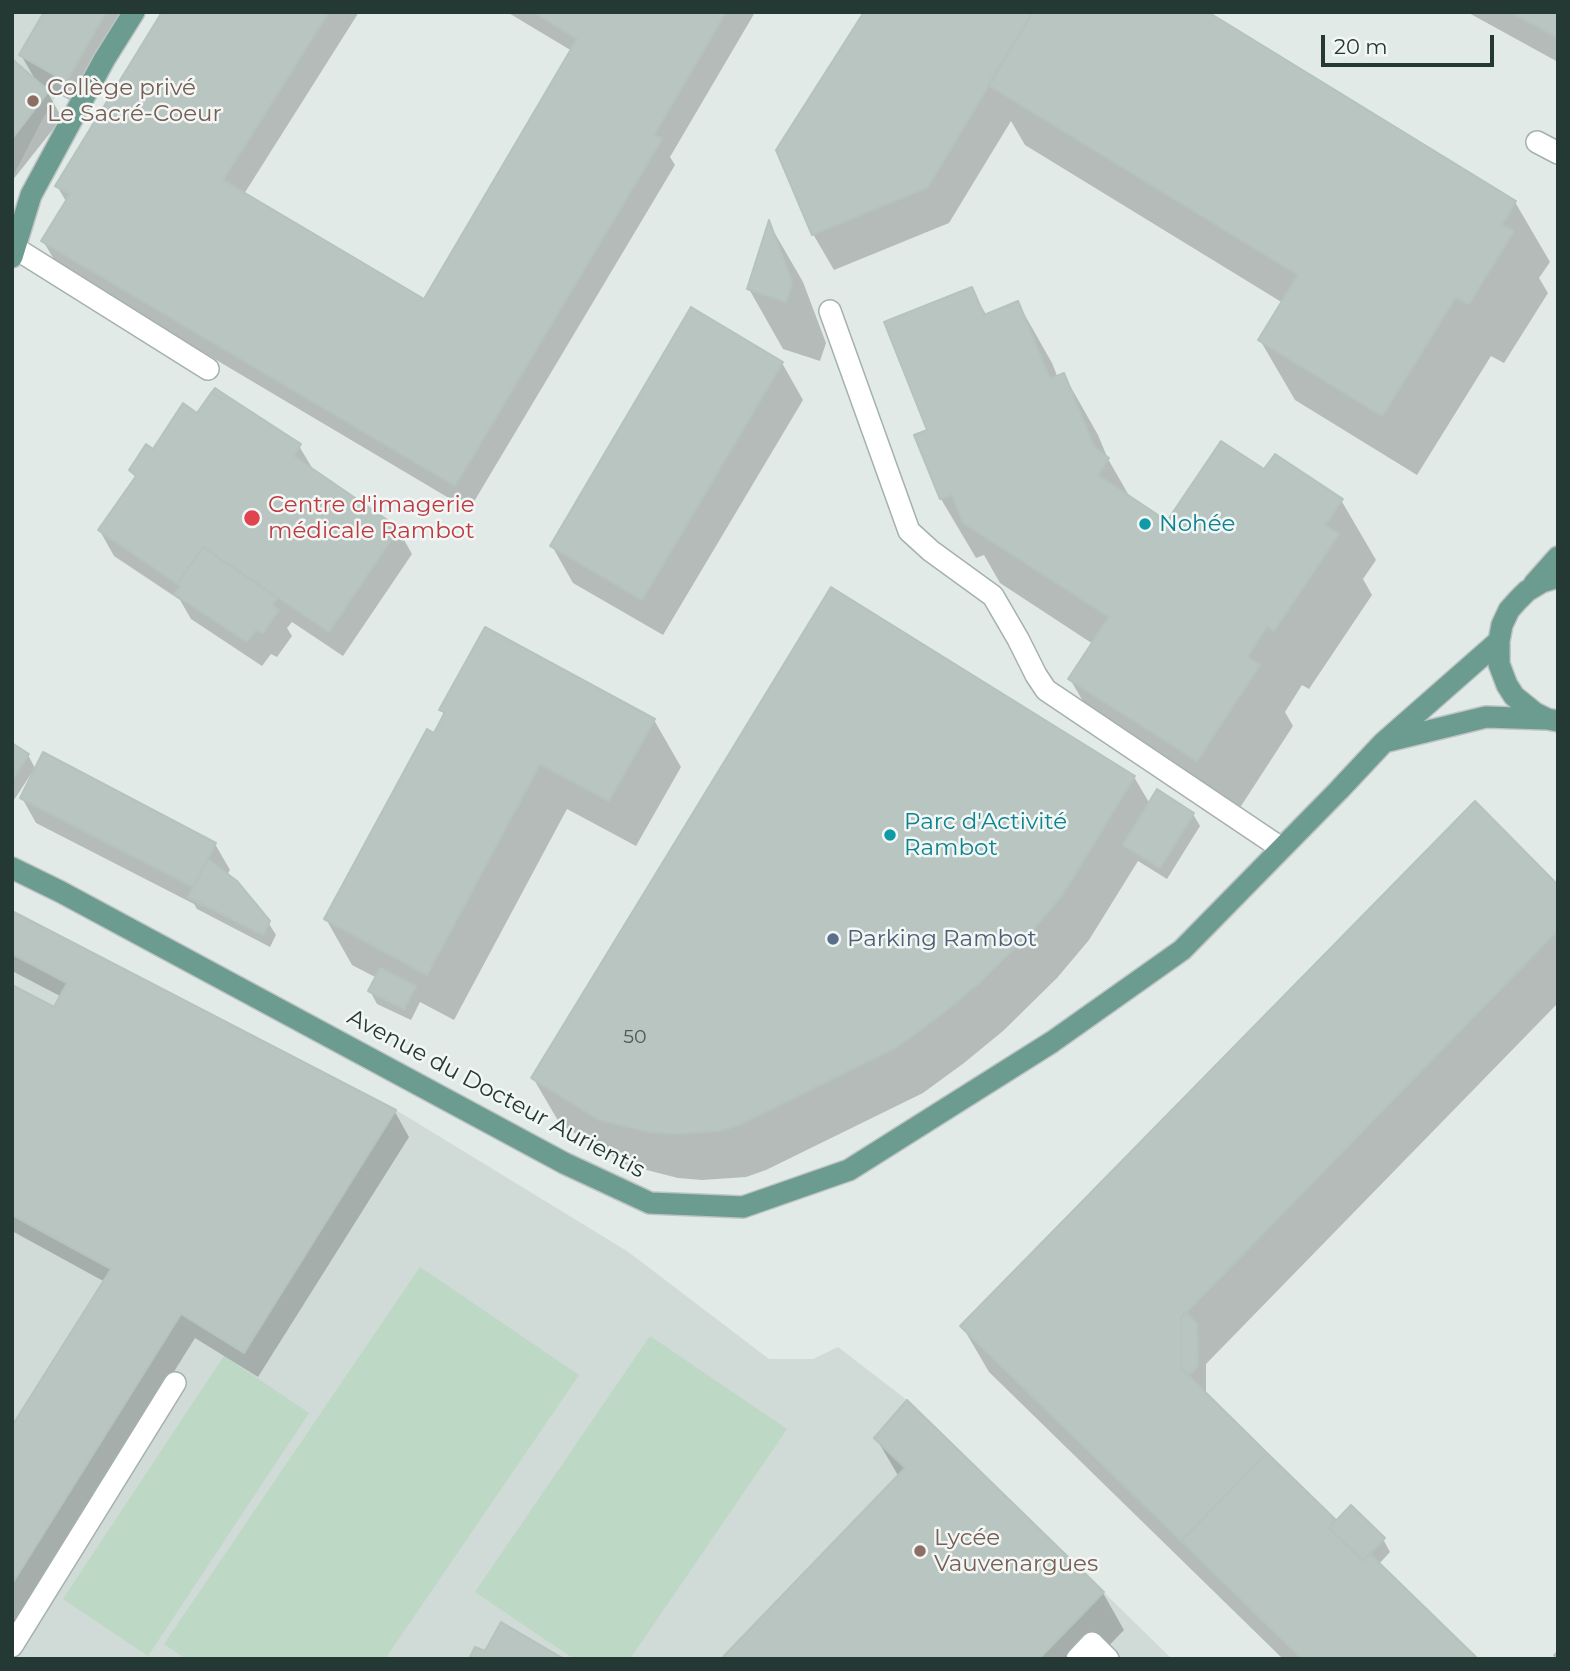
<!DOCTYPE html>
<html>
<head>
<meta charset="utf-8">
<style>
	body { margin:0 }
	#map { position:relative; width:1570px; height:1671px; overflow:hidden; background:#e2eae7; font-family:Montserrat,sans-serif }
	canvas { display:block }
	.frame { position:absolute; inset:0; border:14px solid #243934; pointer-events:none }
	.scale { position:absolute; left:1321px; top:35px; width:173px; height:32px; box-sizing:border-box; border:4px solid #243934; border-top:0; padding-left:9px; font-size:21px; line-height:24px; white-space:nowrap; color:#243934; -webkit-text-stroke:5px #f2f7f5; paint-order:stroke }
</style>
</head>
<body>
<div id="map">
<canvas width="1570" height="1671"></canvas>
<div class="frame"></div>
<div class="scale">20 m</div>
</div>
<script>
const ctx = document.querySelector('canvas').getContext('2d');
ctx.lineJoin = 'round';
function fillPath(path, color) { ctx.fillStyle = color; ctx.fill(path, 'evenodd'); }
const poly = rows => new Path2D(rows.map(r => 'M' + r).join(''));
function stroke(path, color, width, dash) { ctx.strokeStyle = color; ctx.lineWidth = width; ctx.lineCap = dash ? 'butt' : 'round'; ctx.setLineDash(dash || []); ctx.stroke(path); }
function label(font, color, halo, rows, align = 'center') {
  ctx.font = font + ' Montserrat,sans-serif'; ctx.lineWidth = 5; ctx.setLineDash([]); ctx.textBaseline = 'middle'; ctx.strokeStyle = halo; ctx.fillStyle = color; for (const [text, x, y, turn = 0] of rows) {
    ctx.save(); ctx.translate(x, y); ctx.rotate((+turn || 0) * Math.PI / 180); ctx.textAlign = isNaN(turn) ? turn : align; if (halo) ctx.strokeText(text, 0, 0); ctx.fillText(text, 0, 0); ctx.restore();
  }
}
const built = poly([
	[12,12,105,12,42,120,12,178],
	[12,911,396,1110,627,1251,769,1359,813,1359,838,1347,907,1400,1172,1659,12,1659]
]);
const green = poly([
	[420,1267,579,1375,385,1659,186,1659,164,1644],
	[650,1336,787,1429,630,1659,574,1659,475,1592],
	[224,1356,309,1413,148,1656,63,1599]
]);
const shadow = poly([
	[46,12,135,12,80,106,36,81,21,55],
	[164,12,359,12,244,194,424,301,572,51,507,12,753,12,754,14,670,157,675,165,469,510,58,266,43,241,67,203,57,186],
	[866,12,1515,202,1550,262,1539,278,1548,293,1504,363,1491,356,1417,475,1295,400,1260,340,1283,303,1025,145,1011,121,949,223,834,270,813,234],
	[1467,12,1558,12,1558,62],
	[12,62,48,93,62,118,12,181],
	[770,225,803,282,826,343,820,361,783,349,749,289],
	[971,289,987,316,1018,303,1052,363,1058,378,1064,375,1098,435,1108,459,1131,499,1167,524,1264,472,1341,500,1376,560,1363,579,1372,595,1309,689,1302,685,1285,712,1293,726,1232,820,1105,739,1070,679,1093,644,1000,583,984,555,976,558,941,499,916,436,930,431],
	[782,363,803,400,663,635,573,583,552,546],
	[197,415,299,446,314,471,398,529,412,554,343,656,292,622,287,628,292,636,277,657,271,654,262,666,191,619,180,600,114,556,100,531,136,478,131,470],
	[441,710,654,720,681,767,636,846,567,809,454,1020,420,1002,411,1020,377,1004,370,991,377,978,352,965,326,919,435,735,445,716],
	[12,745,28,755,36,770,215,844,230,870,227,875,268,922,276,935,270,947,197,909,194,904,36,823,22,798,33,775,31,774,12,803],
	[1134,777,1150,804,1193,814,1200,826,1167,879,1138,861,1089,940,1057,978,1003,1031,964,1063,923,1093,766,1170,746,1177,702,1180,678,1178,627,1165,560,1124,533,1078],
	[1558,888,1558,1003,1206,1364,1206,1396,1336,1523,1383,1539,1390,1552,1379,1564,1476,1659,1283,1659,989,1372,962,1326],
	[12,913,395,1112,409,1137,258,1377,195,1338,12,1631,12,1429,105,1282,12,1231,12,987,55,1009,62,997,12,971],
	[907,1402,1103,1593,1124,1630,1096,1659,724,1659,899,1477,876,1438],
	[1558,1650,1558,1659,1555,1659,1553,1655]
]);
const building = poly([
	[44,12,106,12,66,82,19,55,44,12],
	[162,12,329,12,223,180,424,299,577,39,533,12,726,12,654,135,662,139,455,486,41,241,70,194,55,186,162,12],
	[864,12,1033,12,928,187,812,235,776,150,864,12],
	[1033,12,1208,12,1516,201,1502,225,1514,231,1469,304,1456,297,1382,416,1258,340,1298,275,988,85,1033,12],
	[1511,12,1558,12,1558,38,1511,12],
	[12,59,49,91,12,139,12,59],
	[769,220,792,282,786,302,747,289,769,220],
	[972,287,984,315,1018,301,1050,379,1064,373,1094,447,1109,458,1098,475,1167,521,1221,441,1264,469,1275,454,1343,499,1325,525,1339,534,1274,631,1267,626,1248,657,1260,665,1197,761,1068,679,1109,617,963,523,952,495,940,499,914,435,927,430,884,322,972,287],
	[691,307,783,362,642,600,550,546,691,307],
	[215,388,227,396,224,400,211,393,215,388],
	[211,393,224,400,227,396,301,444,294,456,399,528,329,632,203,547,177,584,98,530,136,476,129,470,146,444,153,449,183,403,197,413,211,393],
	[203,547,277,598,272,605,279,610,263,633,256,630,247,642,174,594,180,586,177,584,203,547],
	[831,587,1135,776,1063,894,1031,932,977,985,938,1017,897,1047,761,1114,739,1125,719,1131,675,1134,650,1132,599,1120,531,1078,831,587],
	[485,627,655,719,609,801,540,764,427,975,324,919,427,729,434,733,445,712,439,710,485,627],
	[12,743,29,754,12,781,12,743],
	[43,752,216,843,193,887,20,798,43,752],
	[1157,789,1194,813,1160,868,1123,845,1157,789],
	[1475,801,1558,885,1558,930,1181,1318,1181,1368,1267,1453,1181,1541,960,1326,1475,801],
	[208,859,237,881,270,921,263,935,188,897,208,859],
	[12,911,396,1110,244,1353,181,1314,12,1584,12,1426,111,1269,12,1215,12,985,54,1007,67,983,12,954,12,911],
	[380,968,416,986,404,1009,368,991,380,968],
	[1185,1312,1197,1324,1198,1366,1188,1376,1181,1368,1181,1318,1185,1312],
	[907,1400,1104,1592,1039,1659,721,1659,905,1468,874,1438,907,1400],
	[1267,1453,1336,1520,1329,1528,1363,1561,1370,1554,1478,1659,1302,1659,1181,1541,1267,1453],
	[1351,1505,1385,1538,1363,1561,1329,1528,1351,1505],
	[501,1622,564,1659,469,1659,475,1647,485,1651,501,1622]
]);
const minor = poly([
	[1537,142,1558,153],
	[15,248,208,369],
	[830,311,909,531,931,551,993,596,1018,639,1036,675,1046,690,1281,848],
	[12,1646,175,1383],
	[1077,1659,1092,1643,1108,1659]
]);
const major = poly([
	[12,257,31,195,104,60,134,12],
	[1558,577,1542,582,1527,591,1518,600,1509,610,1502,625,1499,641,1499,664,1507,685,1514,696,1535,713,1547,719,1558,721],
	[1534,584,1558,557],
	[1388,741,1486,717,1546,719],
	[12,868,61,892,564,1163,650,1203,743,1207,849,1170,1052,1042,1182,950,1339,790,1383,743,1499,641]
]);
const markers = [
	[33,101,7,"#8d6e63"],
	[252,518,9,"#e0444e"],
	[1145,524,7,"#0f9aa8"],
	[890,835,7,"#0f9aa8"],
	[833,939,7,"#5c6f8a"],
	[920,1551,7,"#8d6e63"]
];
const numberNames = [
	["50",635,1037]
];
const educationNames = [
	["Collège privé",47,88],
	["Le Sacré-Coeur",47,114],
	["Lycée",934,1538],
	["Vauvenargues",934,1564]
];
const healthNames = [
	["Centre d'imagerie",268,505],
	["médicale Rambot",268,531]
];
const cultureNames = [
	["Nohée",1159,524],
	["Parc d'Activité",904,822],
	["Rambot",904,848]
];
const serviceNames = [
	["Parking Rambot",847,939]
];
const streetNames = [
	["Avenue du Docteur Aurientis",496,1094,28]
];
fillPath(built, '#d0dad6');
fillPath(green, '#bdd9c5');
fillPath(shadow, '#0003');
fillPath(building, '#b8c5c0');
stroke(building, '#b5c3bd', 2);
stroke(minor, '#a5b1ae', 24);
stroke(major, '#bdc4c2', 24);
stroke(minor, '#fff', 21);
stroke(major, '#6c9b8f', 21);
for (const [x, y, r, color] of markers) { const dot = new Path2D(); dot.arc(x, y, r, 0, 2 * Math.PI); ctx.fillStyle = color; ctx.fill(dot); stroke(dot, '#f2f7f5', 2.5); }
label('19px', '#495c57', null, numberNames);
label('23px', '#785e54', '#f2f7f5', educationNames, 'left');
label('23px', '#be3a42', '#f2f7f5', healthNames, 'left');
label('23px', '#0d838f', '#f2f7f5', cultureNames, 'left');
label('23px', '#4e5e75', '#f2f7f5', serviceNames, 'left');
label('23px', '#243934', '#f2f7f5', streetNames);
</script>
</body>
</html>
